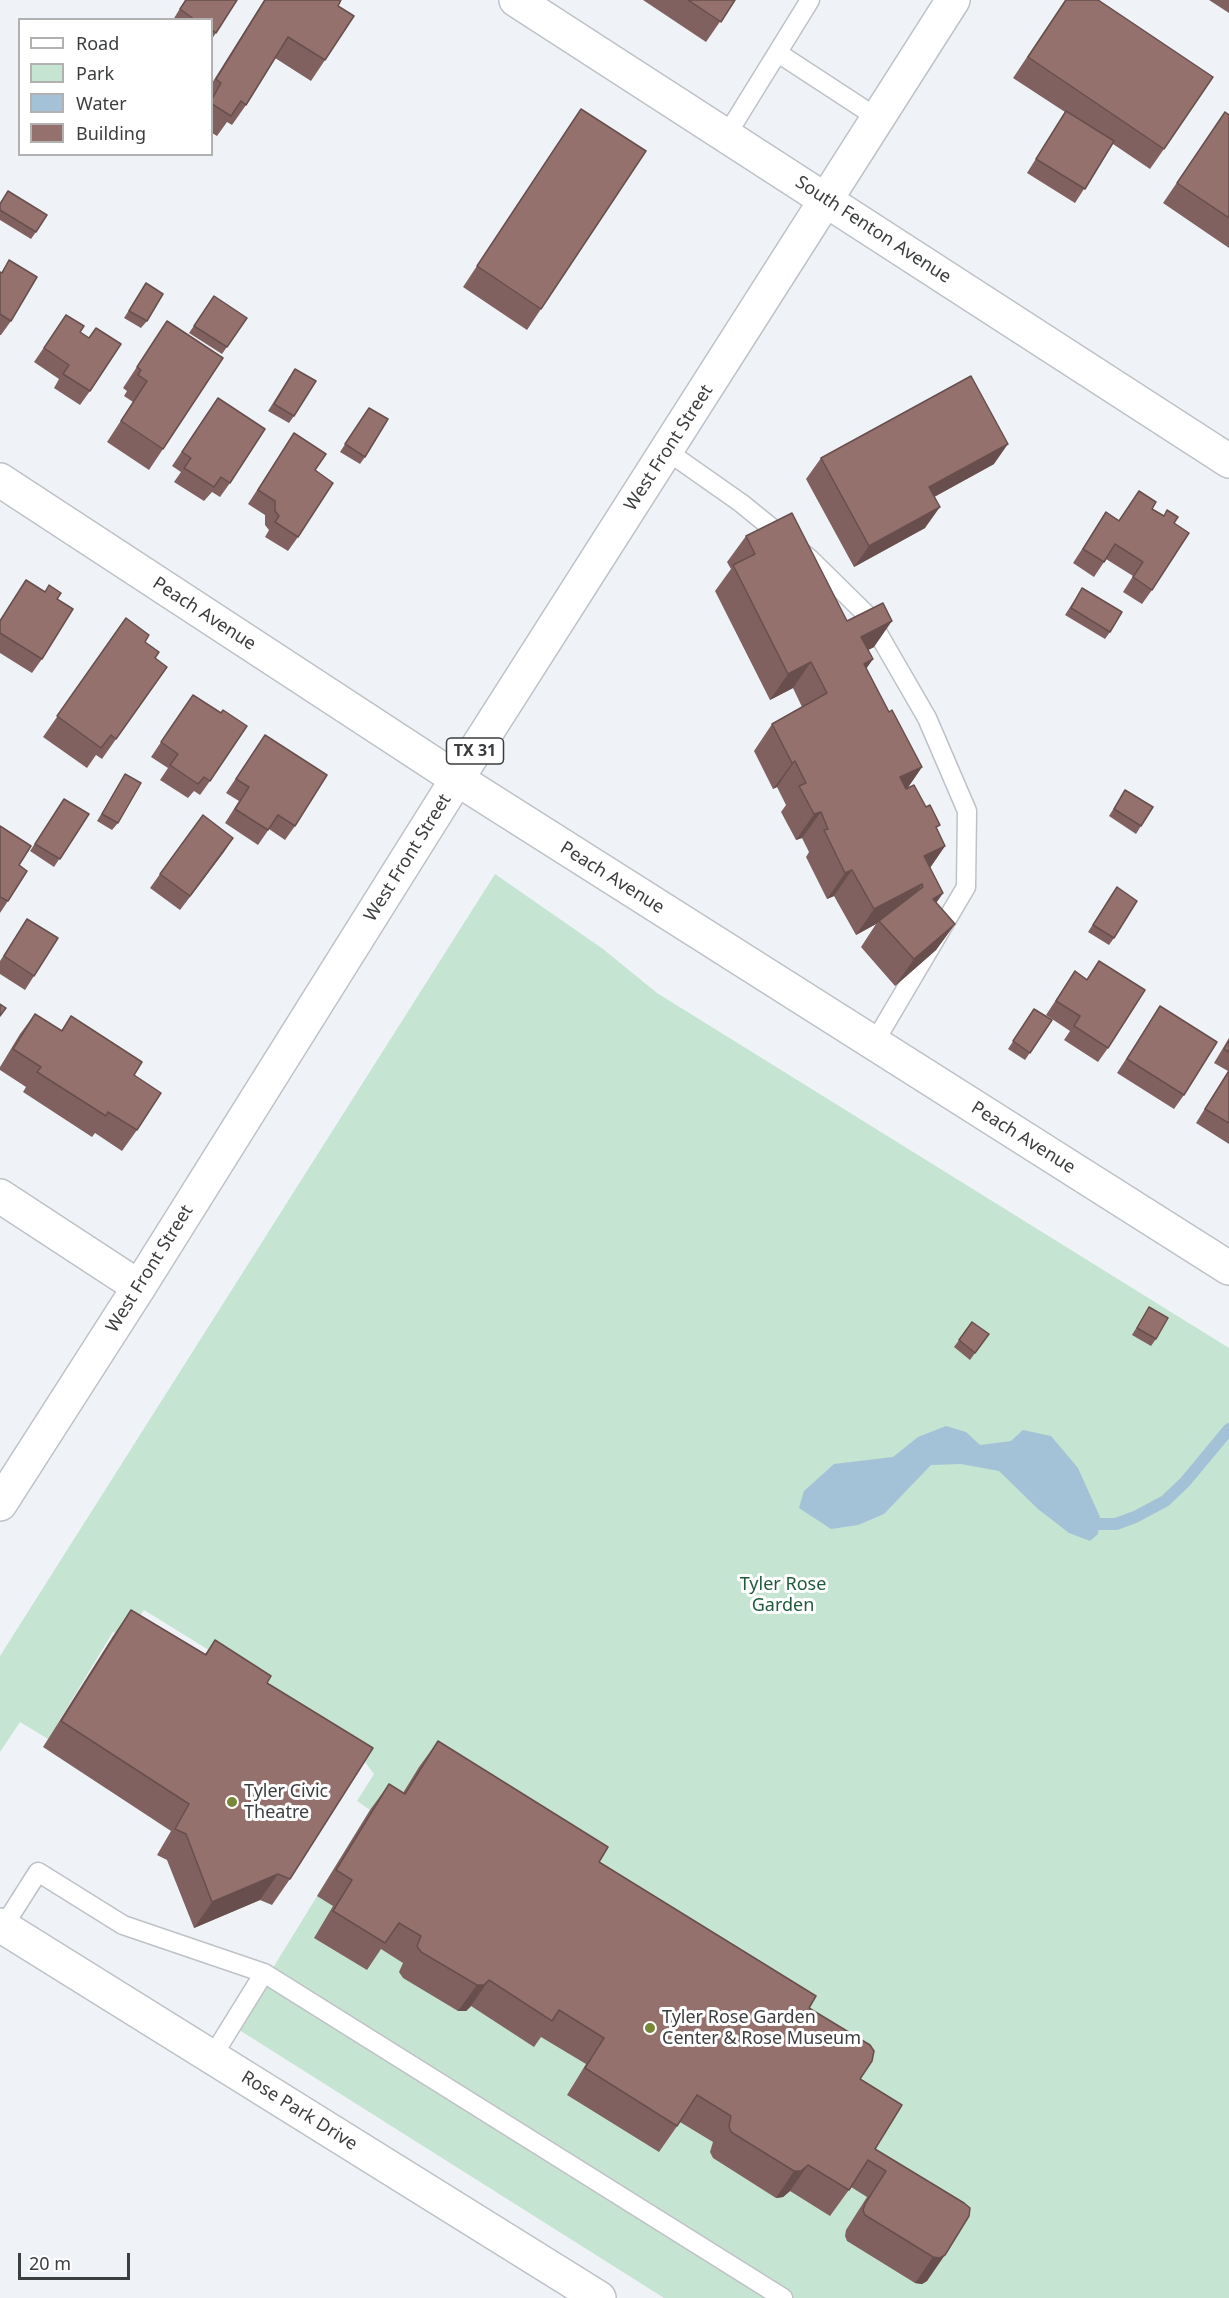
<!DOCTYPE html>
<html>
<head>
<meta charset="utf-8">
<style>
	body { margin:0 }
	#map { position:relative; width:1229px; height:2298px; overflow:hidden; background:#eff3f8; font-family:"Noto Sans",sans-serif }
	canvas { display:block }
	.legend { position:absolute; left:18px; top:18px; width:195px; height:138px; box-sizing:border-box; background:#fff; border:2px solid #b1b1b2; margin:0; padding:8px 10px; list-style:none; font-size:18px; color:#3b3d3f }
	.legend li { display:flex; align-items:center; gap:12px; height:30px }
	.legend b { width:30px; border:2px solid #b1b1b2 }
	.scale { position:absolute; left:18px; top:2253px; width:112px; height:27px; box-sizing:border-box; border:3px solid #3b3d3f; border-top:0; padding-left:8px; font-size:18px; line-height:21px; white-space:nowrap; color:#3b3d3f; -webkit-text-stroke:4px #fff; paint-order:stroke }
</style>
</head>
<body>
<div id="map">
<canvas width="1229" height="2298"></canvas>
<ul class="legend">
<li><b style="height:8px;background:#fff"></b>Road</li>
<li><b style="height:16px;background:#c6e4d2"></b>Park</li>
<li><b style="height:16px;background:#a3c2d8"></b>Water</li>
<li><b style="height:16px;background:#95716e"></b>Building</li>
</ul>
<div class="scale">20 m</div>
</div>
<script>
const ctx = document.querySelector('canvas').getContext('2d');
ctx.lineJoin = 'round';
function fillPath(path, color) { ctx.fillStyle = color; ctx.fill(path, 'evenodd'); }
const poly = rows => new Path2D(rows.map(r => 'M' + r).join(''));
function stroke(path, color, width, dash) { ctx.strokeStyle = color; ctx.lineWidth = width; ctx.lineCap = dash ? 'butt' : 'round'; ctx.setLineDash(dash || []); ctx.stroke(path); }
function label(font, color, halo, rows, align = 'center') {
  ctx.font = font + ' "Noto Sans",sans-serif'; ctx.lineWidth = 6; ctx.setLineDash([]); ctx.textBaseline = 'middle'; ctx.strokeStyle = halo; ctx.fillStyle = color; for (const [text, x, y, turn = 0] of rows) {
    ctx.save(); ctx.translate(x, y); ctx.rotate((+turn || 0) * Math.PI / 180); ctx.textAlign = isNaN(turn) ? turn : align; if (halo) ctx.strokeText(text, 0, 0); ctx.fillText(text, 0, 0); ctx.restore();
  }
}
const green = poly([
	[495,874,603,949,657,993,1229,1348,1229,2298,664,2298,236,2028,370,1810,357,1801,374,1774,355,1749,293,1702,144,1610,125,1637,113,1632,48,1739,20,1722,0,1752,0,1656]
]);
const water = poly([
	[946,1426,966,1432,980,1445,1011,1441,1023,1430,1051,1436,1078,1468,1100,1517,1098,1534,1090,1541,1069,1533,1038,1509,999,1471,961,1464,931,1465,884,1514,858,1525,831,1529,799,1508,804,1491,834,1464,893,1457,918,1437]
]);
const stream = poly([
	[1099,1524,1116,1524,1135,1517,1165,1501,1185,1482,1229,1429]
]);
const lane = poly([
	[778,53,879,119],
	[726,136,810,0],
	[667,451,741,503,810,559,868,616,927,718,967,811,966,887,874,1043],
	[3,1927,38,1872,123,1925,264,1973,783,2298],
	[212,2057,264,1973]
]);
const street = poly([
	[516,0,1229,461],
	[0,480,457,779,1229,1268],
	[0,1196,139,1287],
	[0,1925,599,2298]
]);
const primary = poly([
	[0,1504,139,1287,457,779,953,0]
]);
const wall = poly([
	[185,0,237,0,212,39,212,20,173,20],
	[264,0,341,0,338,6,325,60,311,81,275,58,246,105,232,125,227,122,217,136,212,133,212,83],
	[643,0,735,0,706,42],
	[1065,0,1164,149,1150,169,1113,144,1075,203,1027,173,1065,112,1013,78],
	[1209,0,1229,0,1229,13],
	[581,109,541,309,527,330,463,287],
	[1225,112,1229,115,1229,248,1163,203],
	[8,191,36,232,31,239,0,220,0,203],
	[9,260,11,321,1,335,0,335,0,272,1,273],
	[146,283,147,321,141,328,124,318],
	[214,296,247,318,222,354,189,333],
	[66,315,80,332,90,391,80,405,54,388,59,379,34,362],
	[167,321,163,449,149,470,107,442,133,402,124,396,127,391,123,388],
	[290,376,294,416,289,423,268,411],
	[208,412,230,483,220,497,212,492,204,501,174,482,181,472,172,466],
	[364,415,365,457,360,464,340,452],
	[294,433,315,470,298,537,288,551,265,537,269,530,265,525,265,515,248,504],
	[821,458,994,464,934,497,925,528,854,567,806,479],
	[1139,491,1152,509,1174,523,1152,590,1142,604,1123,592,1133,576,1106,559,1094,577,1073,563,1106,512,1119,520],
	[746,536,847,621,874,647,868,650,873,659,866,668,889,712,922,767,907,789,937,829,945,846,930,868,943,893,936,903,955,924,936,950,895,986,861,947,876,924,856,935,834,896,827,899,806,857,809,852,802,838,796,840,781,812,786,805,777,787,773,789,754,751,772,724,802,707,793,688,770,700,715,591,731,569,727,562],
	[26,580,42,659,32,673,0,653,0,620],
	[1082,588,1110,632,1105,639,1065,615],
	[126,618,145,642,155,658,167,667,102,759,96,755,87,768,43,737],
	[183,709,210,781,200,795,194,791,188,798,160,780,168,768,151,757],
	[265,735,295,826,285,840,269,829,258,845,225,823,239,801,226,793],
	[125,774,118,823,112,830,97,821],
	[1125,790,1141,826,1136,834,1109,816],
	[64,799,89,814,54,867,30,851],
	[0,826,8,901,0,913],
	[233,838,180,910,150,888,160,874],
	[1112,894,1114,938,1109,945,1088,932],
	[27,919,34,976,25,990,0,974,0,961],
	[1099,961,1108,1048,1098,1062,1064,1040,1070,1031,1046,1015,1075,971,1087,979],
	[1160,1006,1184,1095,1174,1109,1117,1073],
	[1034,1009,1052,1020,1025,1060,1008,1049],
	[35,1014,61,1031,71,1016,134,1075,137,1130,122,1151,95,1133,92,1137,23,1092,26,1087,0,1070,0,1067,20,1034],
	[1229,1038,1229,1144,1196,1123,1228,1071,1214,1063],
	[1149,1307,1156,1339,1151,1346,1132,1335],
	[972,1322,989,1334,970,1360,954,1347],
	[131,1610,205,1654,215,1640,267,1683,290,1879,272,1905,260,1900,194,1928,167,1860,157,1855,171,1831,43,1747,113,1636],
	[438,1741,599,1862,809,2008,860,2079,875,2149,964,2203,927,2281,922,2284,915,2283,847,2241,845,2236,846,2230,867,2197,851,2187,830,2216,790,2191,783,2197,776,2198,713,2158,710,2152,713,2142,680,2122,659,2152,567,2095,586,2064,541,2037,534,2047,471,2006,466,2011,458,2011,403,1978,399,1972,403,1963,381,1949,367,1970,314,1938,333,1906,317,1896,370,1810,389,1784,403,1793,419,1767]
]);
const shadedWall = poly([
	[1008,444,994,464,914,508,929,487],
	[940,507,925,528,854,567,869,546],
	[892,621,874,647,843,663,861,637],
	[873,659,855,685,864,664],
	[811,662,793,688,770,700,788,674],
	[795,761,777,787,773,789,792,763],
	[922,767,904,793,900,777],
	[821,812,802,838,796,840,814,814],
	[233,838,224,852,180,910,190,896],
	[945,846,927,872,924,856],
	[852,870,834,896,827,899,845,873],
	[922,884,904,911,879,921,876,924,856,935,874,909],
	[943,893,925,919,933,899],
	[955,924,936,950,895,986,914,959],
	[278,1874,260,1900,194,1928,212,1902],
	[489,1980,471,2006,466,2011,458,2011,477,1985],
	[808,2165,790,2191,783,2197,776,2198,794,2171],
	[945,2255,927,2281,922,2284,915,2283,933,2257]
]);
const building = poly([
	[186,0,237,0,216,33,212,30,212,20,195,20,180,9,186,0],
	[265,0,341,0,338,6,354,16,325,60,288,37,246,105,241,101,231,116,212,104,212,99,221,83,216,79,265,0],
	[688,0,735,0,721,22,688,0],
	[1066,0,1098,0,1213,77,1164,149,1028,57,1066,0],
	[581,109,646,151,541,309,477,266,581,109],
	[1066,111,1114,141,1085,189,1036,159,1066,111],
	[1225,112,1229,115,1229,218,1177,183,1225,112],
	[8,191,47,215,36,232,0,210,0,204,8,191],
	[9,260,37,277,11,321,0,314,0,272,2,273,9,260],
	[146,283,163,294,147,321,129,311,146,283],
	[214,296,247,318,227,347,194,326,214,296],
	[66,315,84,326,80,332,89,338,96,328,121,344,90,391,63,374,69,365,44,348,66,315],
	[167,321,223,358,163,449,121,421,147,381,138,375,141,370,137,367,167,321],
	[295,369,316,381,294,416,274,404,295,369],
	[971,376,1008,444,929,487,940,507,869,546,821,458,971,376],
	[218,398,265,429,230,483,221,477,214,487,184,468,191,458,182,452,218,398],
	[369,408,388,419,365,457,345,444,369,408],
	[294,433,326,454,315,470,333,483,298,537,275,522,279,516,275,511,275,501,258,490,294,433],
	[1139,491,1156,502,1152,509,1164,516,1167,510,1178,517,1174,523,1189,533,1152,590,1133,577,1143,562,1115,544,1104,562,1083,549,1106,512,1119,521,1139,491],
	[792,513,847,621,883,603,892,621,861,637,873,659,864,664,889,712,892,710,922,767,900,777,906,789,914,785,926,807,930,805,940,825,936,827,945,846,924,856,943,893,933,899,955,924,914,959,879,921,923,887,922,884,874,909,852,870,845,873,824,830,828,829,821,812,814,814,799,786,806,783,795,761,792,763,772,724,827,693,811,662,788,674,733,565,755,554,746,536,792,513],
	[26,580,45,592,49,585,61,593,57,599,73,609,42,659,0,633,0,621,26,580],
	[1082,588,1122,612,1110,632,1071,608,1082,588],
	[126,618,149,635,145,642,159,652,155,658,167,667,116,739,111,735,101,748,57,716,126,618],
	[193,695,221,713,223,710,247,726,210,781,204,777,198,784,170,765,178,754,161,742,193,695],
	[265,735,327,775,295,826,278,815,268,830,235,809,249,787,236,779,265,735],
	[125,774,141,783,118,823,102,814,125,774],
	[1125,790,1153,807,1141,826,1114,809,1125,790],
	[64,799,89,814,60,859,35,844,64,799],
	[203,815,233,838,190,896,160,874,203,815],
	[0,826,31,846,19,865,27,871,8,901,0,897,0,826],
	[1117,887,1137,901,1114,938,1093,925,1117,887],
	[27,919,58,938,34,976,4,956,27,919],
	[1099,961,1145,990,1108,1048,1074,1026,1080,1016,1056,1001,1075,971,1087,980,1099,961],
	[0,1004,6,1008,0,1016,0,1004],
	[1160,1006,1217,1042,1184,1095,1127,1059,1160,1006],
	[1034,1009,1052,1020,1030,1053,1013,1041,1034,1009],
	[35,1014,62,1031,71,1016,142,1062,134,1075,161,1093,137,1130,108,1112,106,1116,37,1072,41,1067,13,1049,35,1014],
	[1229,1040,1229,1052,1224,1049,1229,1040],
	[1229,1071,1229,1123,1205,1109,1229,1071],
	[1149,1307,1168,1318,1156,1339,1137,1328,1149,1307],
	[972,1322,989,1334,975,1353,959,1340,972,1322],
	[131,1610,206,1655,215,1640,271,1676,267,1683,373,1748,290,1879,278,1874,212,1902,186,1834,175,1829,189,1804,61,1721,131,1610],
	[438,1741,608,1847,599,1862,816,1996,809,2008,870,2045,874,2051,872,2061,860,2079,902,2105,875,2149,964,2203,970,2208,969,2216,945,2255,940,2258,933,2257,865,2215,863,2210,865,2204,886,2171,868,2160,849,2190,808,2165,801,2171,794,2171,731,2132,729,2126,731,2116,697,2095,677,2126,585,2068,604,2038,559,2010,552,2021,489,1980,484,1985,477,1985,421,1952,417,1946,421,1936,399,1923,385,1943,333,1911,352,1880,336,1870,389,1784,405,1794,438,1741]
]);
const markers = [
	[232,1802,6,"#778938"],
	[650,2028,6,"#778938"]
];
const shields = [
	[475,751,57]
];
const shieldNames = [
	["TX 31",475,751]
];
const streetNames = [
	["South Fenton Avenue",873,230,33],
	["West Front Street",669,448,-57],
	["Peach Avenue",204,614,33],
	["West Front Street",408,858,-58],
	["Peach Avenue",612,878,32],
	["Peach Avenue",1023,1138,32],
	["West Front Street",150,1269,-58],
	["Rose Park Drive",299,2111,32]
];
const parkNames = [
	["Tyler Rose",783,1585],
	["Garden",783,1606]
];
const poiNames = [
	["Tyler Civic",244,1792],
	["Theatre",244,1813],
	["Tyler Rose Garden",662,2018],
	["Center & Rose Museum",662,2039]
];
fillPath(green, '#c6e4d2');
fillPath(water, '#a3c2d8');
stroke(stream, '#a3c2d8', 12);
stroke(lane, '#bec2c7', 21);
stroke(street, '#bec2c7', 36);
stroke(primary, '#bec2c7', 36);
stroke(lane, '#fff', 18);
stroke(street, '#fff', 33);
stroke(primary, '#fff', 33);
fillPath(wall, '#80615f');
fillPath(shadedWall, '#684f4d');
fillPath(building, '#95716e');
stroke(building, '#684f4d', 1.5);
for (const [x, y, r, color] of markers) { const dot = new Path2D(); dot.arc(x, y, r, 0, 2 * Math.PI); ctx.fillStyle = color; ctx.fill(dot); stroke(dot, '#fff', 2); }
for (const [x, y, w] of shields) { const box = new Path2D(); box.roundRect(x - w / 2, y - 13, w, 26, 4.5); ctx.fillStyle = '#fff'; ctx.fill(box); stroke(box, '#3b3d3f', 1.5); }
label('bold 16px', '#3b3d3f', null, shieldNames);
label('18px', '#3b3d3f', '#fff', streetNames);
label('18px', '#20593d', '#fff', parkNames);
label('18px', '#3b3d3f', '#fff', poiNames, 'left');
</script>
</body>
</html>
